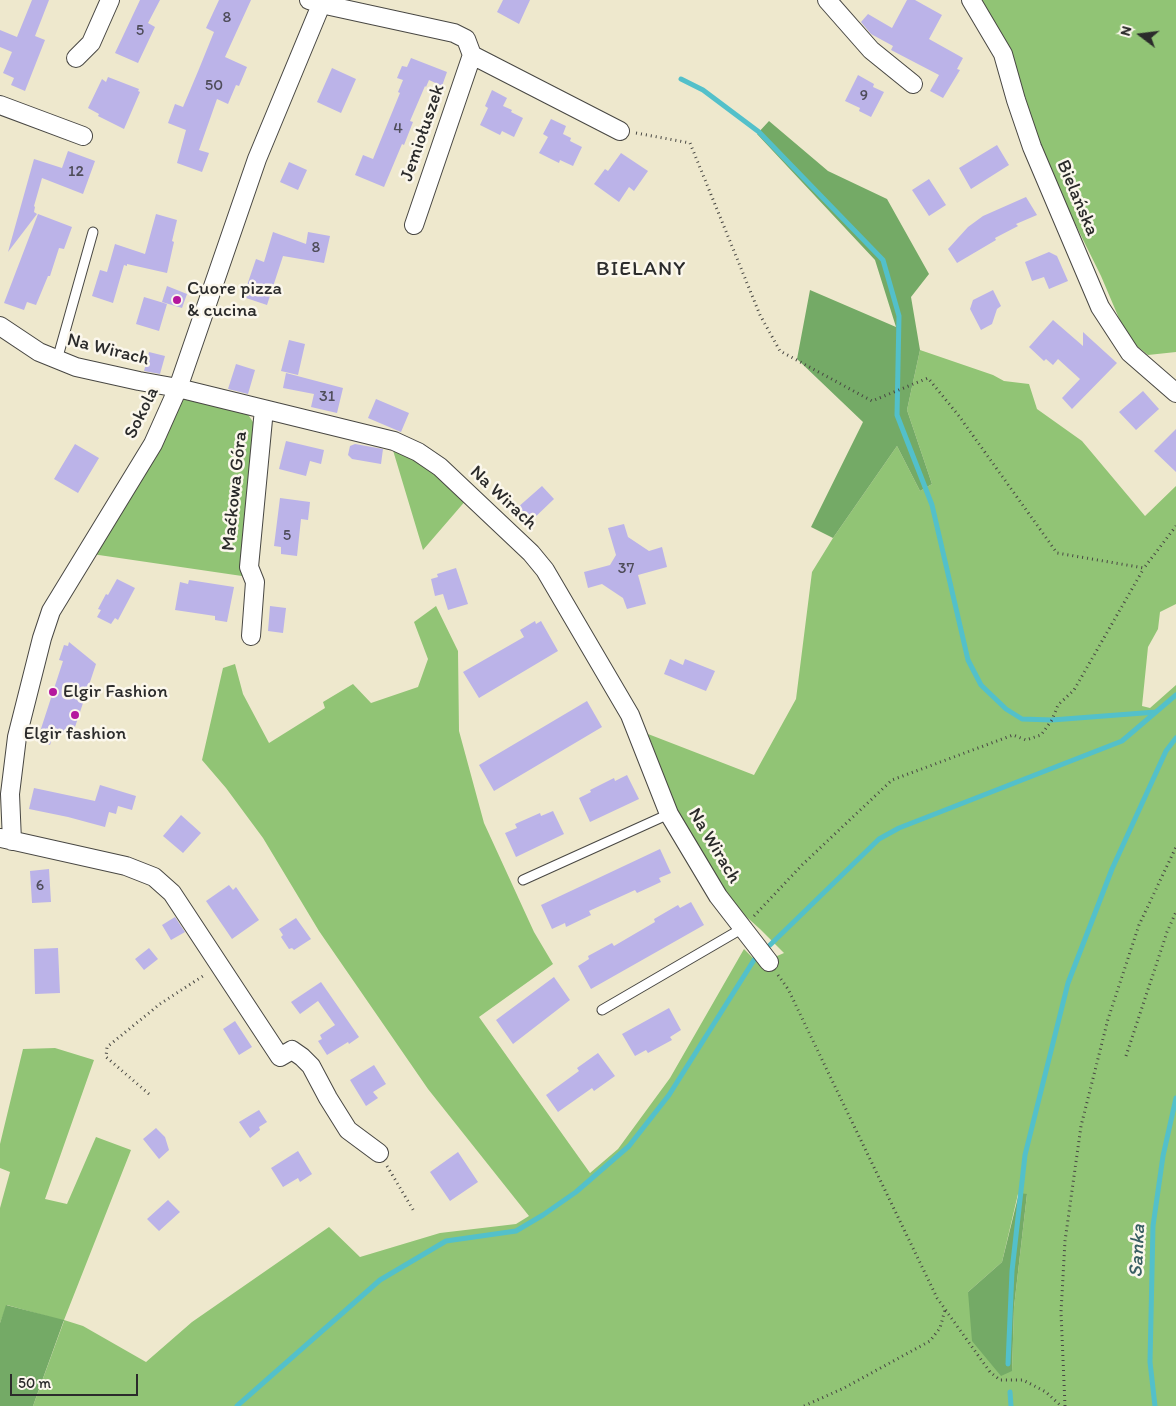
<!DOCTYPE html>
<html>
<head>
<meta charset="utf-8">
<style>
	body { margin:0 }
	#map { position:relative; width:1176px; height:1406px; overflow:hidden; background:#eee8cd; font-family:Itim,sans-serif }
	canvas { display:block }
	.north { position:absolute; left:1116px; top:10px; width:50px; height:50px; -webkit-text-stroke:4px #fbf7ec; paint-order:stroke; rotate:285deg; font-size:14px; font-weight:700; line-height:20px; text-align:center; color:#2b2b2b }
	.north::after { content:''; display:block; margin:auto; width:18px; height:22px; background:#2b2b2b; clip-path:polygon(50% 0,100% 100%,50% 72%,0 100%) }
	.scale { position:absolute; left:10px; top:1374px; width:128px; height:22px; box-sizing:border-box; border:2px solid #2b2b2b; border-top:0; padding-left:6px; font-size:15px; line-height:18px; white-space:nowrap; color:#2b2b2b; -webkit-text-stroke:4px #fbf7ec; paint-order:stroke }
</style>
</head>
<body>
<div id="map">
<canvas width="1176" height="1406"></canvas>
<div class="north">N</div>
<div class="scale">50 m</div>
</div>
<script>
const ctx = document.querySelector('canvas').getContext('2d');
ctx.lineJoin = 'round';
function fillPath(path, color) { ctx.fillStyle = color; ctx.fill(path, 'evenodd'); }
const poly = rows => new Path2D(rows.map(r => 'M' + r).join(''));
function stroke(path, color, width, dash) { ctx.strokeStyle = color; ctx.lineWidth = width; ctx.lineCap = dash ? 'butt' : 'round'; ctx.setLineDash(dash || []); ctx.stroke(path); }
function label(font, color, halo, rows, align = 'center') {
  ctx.font = font + ' Itim,sans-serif'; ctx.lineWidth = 5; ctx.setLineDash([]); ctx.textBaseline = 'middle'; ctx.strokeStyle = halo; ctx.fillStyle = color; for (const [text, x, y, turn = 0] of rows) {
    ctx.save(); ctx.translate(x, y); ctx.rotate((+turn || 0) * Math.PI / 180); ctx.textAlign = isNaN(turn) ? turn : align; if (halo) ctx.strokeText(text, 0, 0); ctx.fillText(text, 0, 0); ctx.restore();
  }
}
const green = poly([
	[980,0,1176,0,1176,352,1148,355,1133,343,1124,330,1101,276,1050,173],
	[920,350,993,375,1004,381,1029,384,1037,409,1082,441,1145,516,1176,486,1176,604,1160,612,1158,629,1148,647,1142,706,1150,708,1176,685,1176,1406,33,1406,64,1321,7,1305,0,1323,0,1208,10,1172,0,1168,0,1144,23,1049,55,1048,94,1060,45,1199,67,1204,96,1137,131,1150,64,1320,83,1326,146,1362,192,1322,329,1227,360,1257,440,1233,516,1224,529,1216,428,1089,319,931,263,838,226,788,202,760,223,668,235,664,243,694,269,743,325,708,323,702,353,684,371,703,418,687,428,659,414,622,436,606,458,651,459,731,484,823,534,932,553,964,479,1017,590,1173,618,1149,670,1078,744,949,759,964,784,953,760,929,721,894,681,823,648,734,754,775,796,699,812,572,833,538,897,446,920,491,932,484,907,410],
	[1018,1194,1027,1194,1014,1307,1012,1371,968,1292,1002,1262],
	[183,398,247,413,257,428,242,576,92,554],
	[392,447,415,457,467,499,423,550]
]);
const forest = poly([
	[769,121,828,171,887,199,929,274,911,297,920,350,907,410,932,484,920,491,897,446,833,538,811,527,863,422,797,359,810,290,896,327,875,260,757,134],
	[1019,1193,1027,1194,1014,1307,1012,1371,1001,1376,972,1341,968,1292,1002,1262],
	[6,1305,64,1320,33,1406,0,1406,0,1323]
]);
const stream = poly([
	[681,79,703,90,759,132,883,260,899,316,897,415,932,505,968,660,981,685,1006,709,1022,719,1052,720,1156,712],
	[770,945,879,839,899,828,1122,741,1176,695],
	[1008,1364,1012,1271,1025,1155,1068,983,1112,869,1166,751,1176,738],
	[1010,1392,1011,1406],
	[237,1406,380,1280,446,1241,516,1231,543,1215,576,1192,629,1146,669,1095,754,960],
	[1155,1406,1150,1362,1153,1226,1163,1156,1176,1098]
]);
const building = poly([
	[32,0,49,0,35,36,45,40,25,91,11,85,14,78,3,73,12,52,0,47,0,30,17,37],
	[140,0,160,0,148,23,155,27,138,63,115,53],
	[219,0,251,0,225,57,247,67,239,86,236,85,228,104,217,99,199,150,209,153,202,172,177,163,186,130,168,123,175,104,183,107,199,69,214,32,206,28],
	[503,0,530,0,519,24,497,12],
	[907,0,915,0,942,15,929,39,963,58,957,69,960,70,943,98,930,91,939,75,891,50,893,46,871,34,861,22,868,14,892,28],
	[411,58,447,72,442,86,429,80,426,87,425,86,410,121,413,122,404,145,402,144,384,187,355,175,363,155,373,159,400,93,398,92,403,80,397,78,402,66,407,67],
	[332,68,356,79,341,113,317,102],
	[858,75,874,84,873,87,884,92,871,117,859,111,860,108,845,101],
	[108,77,139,89,138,91,140,92,124,129,98,116,99,114,88,108,102,79,106,82],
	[492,90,507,98,503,106,512,110,511,112,523,118,514,137,502,131,500,135,480,125,488,108,485,106],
	[551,119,566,126,563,134,571,138,570,141,582,147,573,166,560,160,559,163,539,153,548,137,543,134],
	[997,145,1009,165,971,189,959,168],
	[68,151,95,161,83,194,42,178,34,206,35,207,34,212,37,214,8,252,34,159,62,168],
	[621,153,648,171,634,191,629,187,619,202,594,184,605,169,608,171],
	[289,162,307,170,298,190,280,182],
	[929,179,946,205,929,216,912,190],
	[1026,197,1037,215,1016,224,1018,226,995,238,996,240,957,263,948,249,968,227,983,216],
	[38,214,72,227,64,249,59,248,50,276,48,276,36,305,27,302,24,310,4,303],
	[156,214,177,220,172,241,174,242,167,273,127,264,127,266,124,265,113,303,92,296,100,270,107,272,115,244,145,254],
	[273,232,306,244,308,232,330,236,324,263,283,256,267,305,243,297,256,259,264,262],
	[1049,252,1057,256,1068,281,1049,289,1044,277,1032,281,1025,262],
	[167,286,187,294,182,308,162,302],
	[993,290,1001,306,997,309,992,324,981,330,970,309,973,300],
	[144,297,167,304,159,331,136,324],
	[1053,320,1083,346,1083,332,1117,363,1072,409,1062,398,1080,379,1058,359,1053,365,1046,359,1044,361,1029,347],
	[289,340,305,344,298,375,281,371],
	[149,352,165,356,160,374,144,371],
	[236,364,255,370,248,394,228,389],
	[286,373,343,388,337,413,311,407,314,394,283,388],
	[1143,391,1159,409,1136,430,1119,412],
	[376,399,409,413,401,432,368,418],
	[1176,429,1176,472,1154,451],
	[286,441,324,450,321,464,310,461,306,476,279,469],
	[75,444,99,458,78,493,54,479],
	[355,444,383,449,381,464,352,459,348,455,350,446],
	[542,486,554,499,530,522,517,508],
	[280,498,310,502,308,520,301,519,297,556,281,554,281,547,274,546],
	[624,524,628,537,649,551,662,547,667,567,638,575,646,604,627,609,623,598,602,584,588,588,584,572,610,565,616,555,608,528],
	[456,568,468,604,448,610,443,594,435,596,431,579,438,577,437,574],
	[117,579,135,588,118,620,115,618,111,624,97,617,101,610,98,609,106,594,108,595],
	[189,580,234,587,227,622,215,620,215,616,175,610,180,582,188,584],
	[270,606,286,608,283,633,268,631],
	[535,621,536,624,541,621,558,651,479,698,463,672,524,637,520,630],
	[69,642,96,664,72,736,55,730,50,745,37,741,63,661,59,660,64,645,68,646],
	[670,659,683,665,685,659,715,671,706,691,664,674],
	[587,701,602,727,494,791,479,765],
	[627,775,639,799,590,822,579,798,591,792,590,790,614,778,615,781],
	[100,785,136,796,132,810,118,806,116,814,109,812,105,827,68,817,29,809,34,788,95,801],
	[553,811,564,834,516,857,505,833,517,828,515,824,540,813,541,816],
	[181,815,201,833,183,853,163,836],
	[660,849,671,873,659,878,661,882,637,893,635,890,589,911,591,915,566,927,565,923,552,929,541,905],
	[49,869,51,902,32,903,30,871],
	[229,885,233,890,236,887,259,920,232,939,206,901],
	[691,902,704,925,591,989,578,966,589,959,588,956,612,943,614,946,655,922,654,919,678,905,680,908],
	[175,917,185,932,171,940,162,925],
	[296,918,311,939,294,950,292,948,289,949,281,937,283,935,279,929],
	[58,948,60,993,35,994,34,949],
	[149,948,158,959,144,970,135,959],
	[554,977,570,1000,513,1044,496,1020],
	[321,982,359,1037,349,1044,348,1042,327,1055,318,1041,322,1039,320,1035,335,1025,318,1001,300,1014,291,1002],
	[669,1008,681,1030,670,1037,672,1040,648,1053,646,1050,635,1056,622,1034],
	[235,1021,252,1047,239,1055,223,1029],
	[598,1053,615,1076,594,1091,592,1088,558,1112,546,1095,579,1071,577,1068],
	[374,1065,386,1084,373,1092,378,1098,366,1106,350,1080],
	[259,1110,267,1122,259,1127,260,1130,250,1138,239,1122],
	[156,1128,165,1137,169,1150,159,1159,143,1139],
	[298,1151,312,1174,300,1182,298,1178,283,1187,271,1168],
	[458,1152,478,1182,450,1201,430,1172],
	[168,1200,180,1212,159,1231,147,1219]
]);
const path = poly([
	[636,133,690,143,760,315,780,351,872,401,928,378,959,416,1057,553,1144,568,1176,526],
	[754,916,802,865,892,780,1013,735,1026,740,1041,735,1052,720,1058,705,1074,690,1144,568],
	[778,975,788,989,937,1298,990,1372,1000,1380,1023,1380,1046,1392,1061,1406],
	[1126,1056,1167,932,1176,912],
	[149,1094,106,1057,107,1047,160,1004,206,974],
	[387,1166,415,1213],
	[804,1406,844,1388,930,1341,940,1328,945,1310],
	[1065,1406,1061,1312,1065,1241,1081,1126,1108,1019,1139,925,1176,847]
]);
const service = poly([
	[57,360,93,232],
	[523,880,669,814],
	[602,1010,743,928]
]);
const minor = poly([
	[309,0,321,4,454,33,466,39,472,55],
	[827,0,871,50,913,84],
	[971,0,1003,54,1016,100,1032,147,1100,307,1130,353,1176,393],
	[472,55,620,131],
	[76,58,91,43,110,0],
	[0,105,83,136],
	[414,225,472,55],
	[0,326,39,352,76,367,139,381,178,388,394,441,418,452,440,467,531,553,545,570,630,715,669,814,718,896,769,962],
	[251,636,255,582,249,567,264,409],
	[1,838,126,866,154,877,172,893,280,1057,292,1050,302,1057,311,1066,328,1098,348,1130,379,1153],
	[12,841,10,794,17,737,42,638,51,611,153,444,178,388,257,159,323,0]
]);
const markers = [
	[177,300,5,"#b5179e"],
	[53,692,5,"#b5179e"],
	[75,715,5,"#b5179e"]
];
const numberNames = [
	["8",227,18],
	["5",140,31],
	["50",214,86],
	["9",864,96],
	["4",398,129],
	["12",76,172],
	["8",316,248],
	["31",327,397],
	["5",287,536],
	["37",626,569],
	["6",40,886]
];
const streetNames = [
	["Jemiołuszek",423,133,-71],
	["Bielańska",1077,198,67],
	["Na Wirach",108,350,14],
	["Sokola",142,413,-64],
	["Maćkowa Góra",235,491,-84],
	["Na Wirach",503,498,43],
	["Na Wirach",714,846,59]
];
const poiNames = [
	["Cuore pizza",187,289],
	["& cucina",187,311],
	["Elgir Fashion",63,692],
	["Elgir fashion",75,734,"center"]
];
const waterNames = [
	["Sanka",1138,1251,-87]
];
const quarterNames = [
	["BIELANY",641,270]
];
fillPath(green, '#91c475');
fillPath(forest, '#74aa66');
stroke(stream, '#53c0ca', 5);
fillPath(building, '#bbb3e8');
stroke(service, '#484743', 11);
stroke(minor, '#484743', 20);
stroke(path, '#484743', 3, [1, 4]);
stroke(service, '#fff', 9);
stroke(minor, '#fff', 18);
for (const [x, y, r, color] of markers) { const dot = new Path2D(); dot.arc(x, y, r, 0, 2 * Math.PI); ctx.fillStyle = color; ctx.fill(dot); stroke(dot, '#fbf7ec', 2); }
label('16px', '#4f4d5a', null, numberNames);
label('19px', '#2b2b2b', '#fbf7ec', streetNames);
label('19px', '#2b2b2b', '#fbf7ec', poiNames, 'left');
label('italic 20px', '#395f63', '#fbf7ec', waterNames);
ctx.letterSpacing = '1px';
label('21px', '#2b2b2b', '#fbf7ec', quarterNames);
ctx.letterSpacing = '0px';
</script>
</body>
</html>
